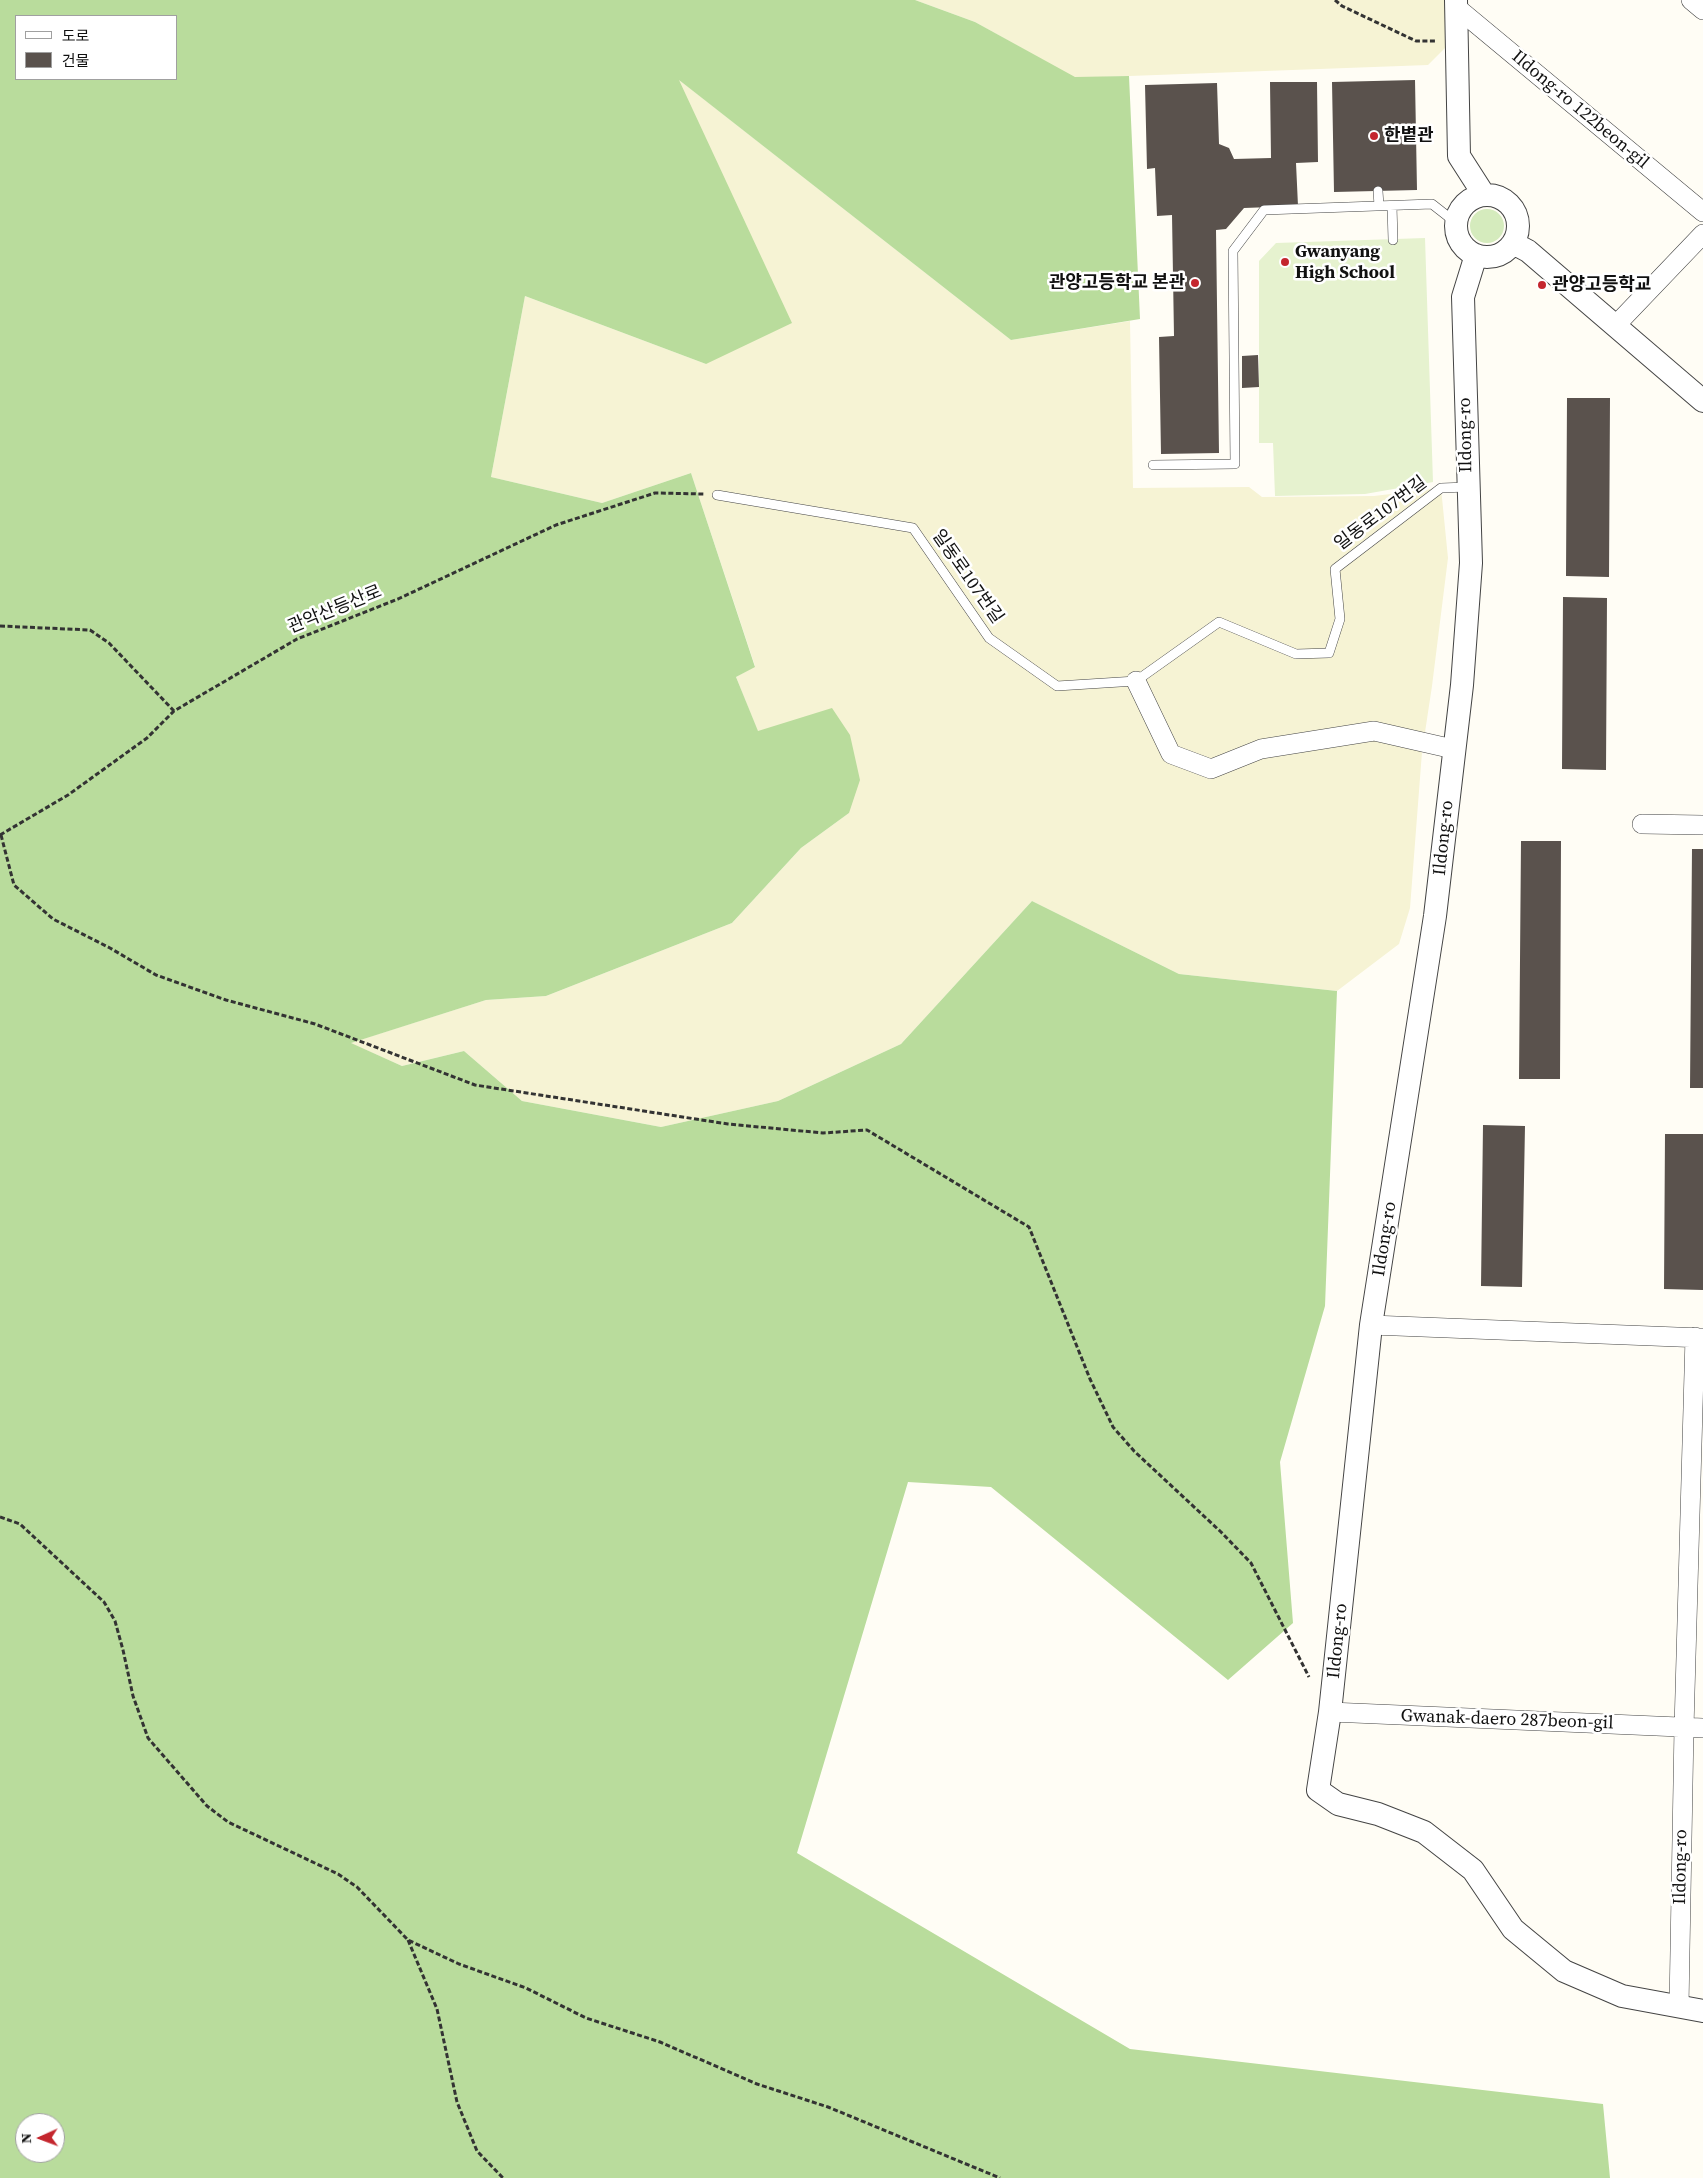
<!DOCTYPE html>
<html>
<head>
<meta charset="utf-8">
<style>
	body { margin:0 }
	#map { position:relative; width:1703px; height:2178px; overflow:hidden; background:#fffdf5; font-family:"Source Serif 4","Noto Sans KR",serif }
	canvas { display:block }
	.legend { position:absolute; left:15px; top:15px; width:162px; height:65px; box-sizing:border-box; background:#fff; border:1px solid #a0a0a0; margin:0; padding:6px 9px; list-style:none; font-size:15px; color:#111 }
	.legend li { display:flex; align-items:center; gap:10px; height:25px }
	.legend b { width:25px; border:1px solid #a0a0a0 }
	.north { position:absolute; left:15px; top:2113px; width:50px; height:50px; box-sizing:border-box; background:#fff; border:1px solid #a0a0a0; border-radius:50%; rotate:268deg; font-size:14px; font-weight:700; line-height:20px; text-align:center; color:#111 }
	.north::after { content:''; display:block; margin:auto; width:18px; height:22px; background:#c4262e; clip-path:polygon(50% 0,100% 100%,50% 72%,0 100%) }
</style>
</head>
<body>
<div id="map">
<canvas width="1703" height="2178"></canvas>
<ul class="legend">
<li><b style="height:6px;background:#fff"></b>도로</li>
<li><b style="height:14px;background:#5a524d"></b>건물</li>
</ul>
<div class="north">N</div>
</div>
<script>
const ctx = document.querySelector('canvas').getContext('2d');
ctx.lineJoin = 'round';
function fillPath(path, color) { ctx.fillStyle = color; ctx.fill(path, 'evenodd'); }
const poly = rows => new Path2D(rows.map(r => 'M' + r).join(''));
function stroke(path, color, width, dash) { ctx.strokeStyle = color; ctx.lineWidth = width; ctx.lineCap = dash ? 'butt' : 'round'; ctx.setLineDash(dash || []); ctx.stroke(path); }
function label(font, color, halo, rows, align = 'center') {
  ctx.font = font + ' "Source Serif 4","Noto Sans KR",serif'; ctx.lineWidth = 5; ctx.setLineDash([]); ctx.textBaseline = 'middle'; ctx.strokeStyle = halo; ctx.fillStyle = color; for (const [text, x, y, turn = 0] of rows) {
    ctx.save(); ctx.translate(x, y); ctx.rotate((+turn || 0) * Math.PI / 180); ctx.textAlign = isNaN(turn) ? turn : align; if (halo) ctx.strokeText(text, 0, 0); ctx.fillText(text, 0, 0); ctx.restore();
  }
}
const farmland = poly([
	[915,0,1447,0,1447,46,1428,65,1075,78,975,22],
	[678,79,1011,340,1130,321,1133,488,1249,487,1262,497,1374,496,1441,488,1448,558,1432,686,1422,752,1410,908,1399,944,1337,991,1179,974,1032,901,901,1044,778,1101,661,1127,522,1101,464,1051,402,1066,350,1043,486,1000,546,996,732,923,801,848,849,813,758,732,736,677,755,666,691,473,602,503,491,477,525,296,706,364]
]);
const green = poly([
	'1470 226a17 17 0 1 1 34 0a17 17 0 1 1-34 0Z'
]);
const forest = poly([
	[0,0,915,0,975,22,1075,77,1129,76,1140,319,1011,340,679,80,792,323,706,364,525,296,491,477,602,503,691,473,755,667,736,677,758,731,832,708,850,735,860,780,849,813,801,848,732,923,546,996,486,1000,351,1043,402,1066,464,1051,522,1101,661,1127,778,1101,901,1044,1032,901,1179,974,1337,991,1325,1306,1280,1462,1293,1623,1228,1680,991,1487,908,1482,797,1853,1130,2049,1603,2104,1610,2178,0,2178],
	[16,16,176,16,176,79,16,79],
	[25,2123,55,2123,55,2153,25,2153]
]);
const pitch = poly([
	[1425,238,1433,482,1365,494,1275,496,1273,443,1259,443,1259,261,1276,243]
]);
const building = poly([
	[1415,80,1417,190,1334,192,1332,82],
	[1270,82,1317,82,1318,162,1296,163,1298,206,1244,208,1226,229,1216,230,1219,453,1161,454,1159,337,1174,336,1172,215,1157,216,1155,168,1147,169,1145,85,1217,83,1219,144,1229,148,1234,159,1271,158],
	[1258,355,1259,387,1242,388,1242,356],
	[1567,398,1610,398,1609,577,1566,576],
	[1563,597,1607,598,1606,770,1562,769],
	[1521,841,1561,841,1560,1079,1519,1079],
	[1692,849,1703,849,1703,1088,1690,1088],
	[1483,1125,1525,1126,1522,1287,1481,1286],
	[1665,1134,1703,1134,1703,1290,1664,1289]
]);
const path = poly([
	[1335,0,1342,6,1416,41,1437,41],
	[0,626,90,630,109,643,174,711],
	[0,835,68,795,147,738,174,711,297,639,398,599,556,525,655,493,704,494],
	[1,835,14,885,53,919,110,948,156,975,226,1000,315,1024,475,1085,728,1124,823,1133,867,1130,1029,1227,1090,1379,1113,1427,1134,1451,1221,1532,1251,1563,1309,1677],
	[0,1517,20,1524,104,1602,115,1621,123,1650,133,1696,148,1738,207,1806,228,1822,338,1874,357,1887,408,1940,459,1964,526,1988,586,2018,660,2042,757,2084,828,2107,1000,2178],
	[408,1940,437,2009,457,2102,477,2151,503,2178]
]);
const service = poly([
	[1378,191,1379,206],
	[1392,206,1393,240],
	[1153,465,1235,464,1233,251,1264,210,1432,204,1455,222],
	[717,495,913,528,989,638,1057,686,1136,681,1219,622,1296,654,1329,653,1340,619,1335,569,1441,488,1467,487]
]);
const minor = poly([
	[1691,0,1703,10],
	[1456,7,1703,212],
	[1616,325,1703,234],
	[1136,681,1171,754,1211,769,1261,749,1374,731,1453,749],
	[1642,824,1703,825],
	[1371,1325,1703,1338],
	[1330,1712,1703,1728],
	[1679,2006,1684,1728,1695,1337]
]);
const tertiary = poly([
	[1456,0,1459,156,1484,195],
	'1456 226a31 31 0 1 1 62 0a31 31 0 1 1-62 0Z',
	[1513,243,1528,251,1703,401],
	[1476,255,1463,297,1471,563,1462,685,1435,916,1371,1325,1330,1712,1318,1790,1338,1804,1378,1814,1424,1832,1473,1870,1513,1929,1564,1971,1622,1996,1703,2011]
]);
const markers = [
	[1374,136,5,"#c4262e"],
	[1285,262,5,"#c4262e"],
	[1195,283,5,"#c4262e"],
	[1542,285,5,"#c4262e"]
];
const streetNames = [
	["Ildong-ro 122beon-gil",1580,110,40],
	["Ildong-ro",1466,435,-91],
	["일동로107번길",1381,514,-37],
	["일동로107번길",967,577,55],
	["관악산등산로",335,610,-22],
	["Ildong-ro",1444,838,-84],
	["Ildong-ro",1385,1239,-81],
	["Ildong-ro",1338,1641,-84],
	["Gwanak-daero 287beon-gil",1507,1720,2],
	["Ildong-ro",1681,1867,-89]
];
const poiNames = [
	["한볕관",1384,136],
	["Gwanyang",1295,252],
	["High School",1295,273],
	["관양고등학교 본관",1185,283,"right"],
	["관양고등학교",1552,285]
];
fillPath(farmland, '#f6f3d4');
fillPath(green, '#d5ebbd');
fillPath(forest, '#b9dc9c');
fillPath(pitch, '#e6f2cf');
fillPath(building, '#5a524d');
stroke(service, '#444', 10);
stroke(minor, '#444', 20);
stroke(tertiary, '#444', 24);
stroke(path, '#333', 3, [5, 2.5]);
stroke(service, '#fff', 9);
stroke(minor, '#fff', 19);
stroke(tertiary, '#fff', 22);
for (const [x, y, r, color] of markers) { const dot = new Path2D(); dot.arc(x, y, r, 0, 2 * Math.PI); ctx.fillStyle = color; ctx.fill(dot); stroke(dot, '#fff', 2); }
label('18px', '#111', '#fff', streetNames);
label('bold 18px', '#111', '#fff', poiNames, 'left');
</script>
</body>
</html>
